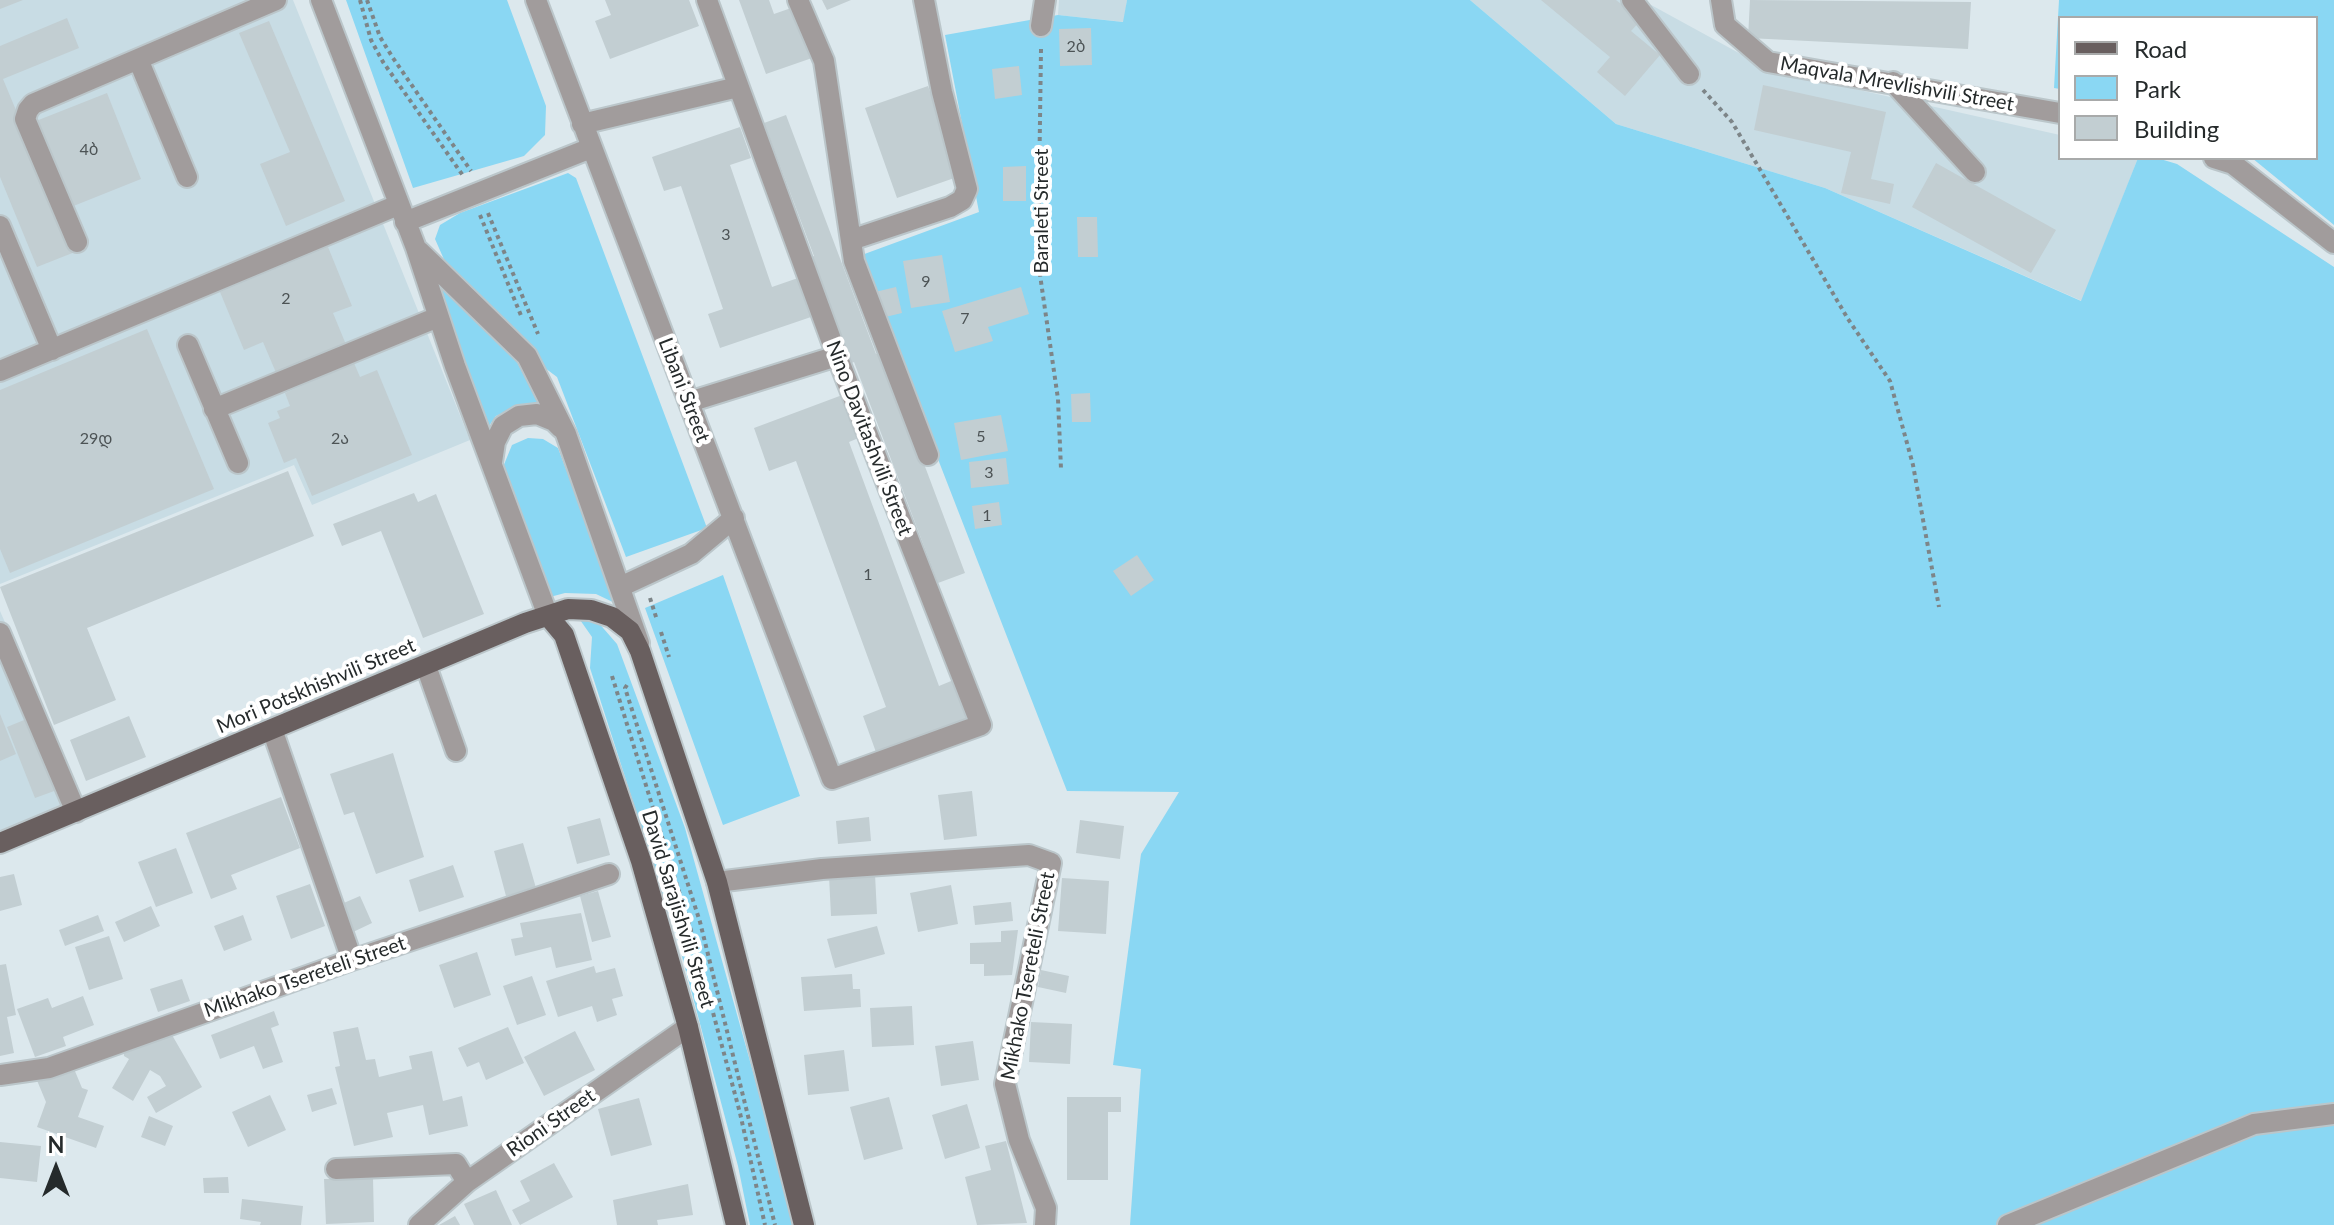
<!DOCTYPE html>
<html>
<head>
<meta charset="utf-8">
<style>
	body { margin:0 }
	#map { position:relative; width:2334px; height:1225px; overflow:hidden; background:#dce8ed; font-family:Lato,sans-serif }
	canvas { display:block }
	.legend { position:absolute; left:2058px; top:16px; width:260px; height:144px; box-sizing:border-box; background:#fff; border:2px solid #a8aaaa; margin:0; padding:10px 14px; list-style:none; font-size:24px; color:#252a2b }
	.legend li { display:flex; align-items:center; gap:16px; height:40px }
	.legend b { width:40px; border:2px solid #a8aaaa }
	.north { position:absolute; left:16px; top:1129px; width:80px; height:80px; -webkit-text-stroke:6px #fff; paint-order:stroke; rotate:0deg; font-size:22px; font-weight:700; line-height:32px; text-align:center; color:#252a2b }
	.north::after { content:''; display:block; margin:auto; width:28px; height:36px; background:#252a2b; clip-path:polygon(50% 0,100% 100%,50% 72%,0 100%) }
</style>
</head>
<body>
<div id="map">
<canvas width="2334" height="1225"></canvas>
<ul class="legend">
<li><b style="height:10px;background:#695f5f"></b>Road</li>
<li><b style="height:22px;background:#8ad7f3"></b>Park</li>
<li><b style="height:22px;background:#c2ced2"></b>Building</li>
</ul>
<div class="north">N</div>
</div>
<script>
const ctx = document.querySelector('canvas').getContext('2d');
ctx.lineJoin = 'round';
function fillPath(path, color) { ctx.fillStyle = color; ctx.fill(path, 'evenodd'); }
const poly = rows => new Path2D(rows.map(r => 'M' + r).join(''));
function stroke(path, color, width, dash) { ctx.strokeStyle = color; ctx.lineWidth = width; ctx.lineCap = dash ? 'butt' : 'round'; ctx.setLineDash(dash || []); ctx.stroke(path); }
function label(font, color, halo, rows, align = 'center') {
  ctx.font = font + ' Lato,"Noto Sans Georgian",sans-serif'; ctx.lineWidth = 8; ctx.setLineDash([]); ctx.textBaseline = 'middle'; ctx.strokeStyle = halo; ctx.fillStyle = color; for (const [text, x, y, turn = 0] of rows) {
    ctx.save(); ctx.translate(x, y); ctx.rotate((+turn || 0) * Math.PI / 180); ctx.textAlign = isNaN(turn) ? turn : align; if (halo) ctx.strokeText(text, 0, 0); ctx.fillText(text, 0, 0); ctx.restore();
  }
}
const built = poly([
	[0,0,293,0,470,440,312,505,294,465,0,584],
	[1059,0,1127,0,1124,22,1058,15],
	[1470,0,1642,0,1770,70,2060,135,2060,158,2138,158,2082,301,1825,188,1616,124],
	[0,611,82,797,0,831]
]);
const green = poly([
	[346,0,507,0,546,106,545,135,524,156,413,188],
	[1127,0,1470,0,1616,124,1825,188,2081,301,2138,158,2157,158,2177,164,2334,267,2334,1225,1130,1225,1141,1069,1113,1065,1141,854,1179,792,1067,791,859,256,979,212,945,35,1058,15,1123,22],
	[2059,0,2334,0,2334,225,2252,158,2316,158,2316,18,2060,18,2060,89,2054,88],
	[568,173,576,178,707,528,626,557,557,377,545,368,536,351,446,264,435,239,440,225,460,213],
	[428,270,517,362,542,410,518,406,496,416,489,426],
	[528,438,543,439,558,448,617,604,596,594,565,593,550,597,503,467,512,445],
	[723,575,800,796,723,825,645,608],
	[578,617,597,621,617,644,685,828,784,1183,792,1225,750,1225,738,1166,679,945,590,668,592,637]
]);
const building = poly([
	[0,0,23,0,0,9],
	[605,0,689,0,699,26,610,59,595,21,611,15],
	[739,0,769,0,774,14,794,7,812,58,766,74],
	[822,0,851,0,827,10],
	[1541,0,1616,0,1641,20,1631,31,1660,55,1625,96,1597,72,1610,57],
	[1750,0,1971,2,1968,49,1748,38],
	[67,18,79,48,3,79,75,252,37,267,0,177,0,46],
	[269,21,345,201,286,226,260,164,290,152,239,33],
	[1091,28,1092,65,1060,66,1059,29],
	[1019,66,1022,95,995,99,992,69],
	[1763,85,1886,112,1871,179,1894,184,1890,204,1841,193,1851,152,1754,130],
	[928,86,960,176,897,198,865,108],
	[107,93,141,179,71,207,36,121],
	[786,115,876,354,882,352,965,573,938,583,854,362,849,364,809,258,814,256,764,123],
	[740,127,751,158,730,165,772,287,798,278,811,317,720,348,708,314,723,309,681,186,664,191,652,157],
	[1936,163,2056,230,2031,273,1912,207],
	[1026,166,1026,201,1003,201,1003,167],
	[1077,217,1097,217,1098,257,1078,257],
	[328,247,352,306,333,313,347,347,277,375,263,342,244,350,220,292],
	[942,255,950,302,911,308,903,261],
	[896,287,902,313,881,318,875,292],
	[1021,287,1029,314,988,327,993,341,955,352,942,311],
	[147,329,214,489,10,573,0,549,0,390],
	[354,363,360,377,377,370,412,455,312,496,296,458,284,463,268,423,280,418,277,411,290,406,285,393],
	[1090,393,1091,422,1072,422,1071,394],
	[845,394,861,437,849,442,939,686,956,679,971,721,877,755,863,716,886,707,796,461,769,471,754,428],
	[1001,415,1008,451,961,460,954,423],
	[1006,458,1009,484,971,488,969,462],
	[288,471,314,536,87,628,116,700,54,725,0,587],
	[414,493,418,502,436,494,484,614,423,638,381,531,342,546,333,524],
	[999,502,1002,525,975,529,972,506],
	[1137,555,1154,580,1131,596,1113,571],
	[0,714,16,754,0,761],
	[129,716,146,757,86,781,70,740],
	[29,718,57,790,35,798,7,727],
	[393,753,424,857,376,874,354,812,344,815,330,774],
	[972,791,977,836,944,840,938,795],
	[281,797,300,848,231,875,237,889,211,899,186,833],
	[869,817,871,841,838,844,836,821],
	[600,818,610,855,577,864,567,827],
	[1080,820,1124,826,1120,859,1076,853],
	[523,843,536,888,506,896,494,851],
	[176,848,193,893,156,907,138,862],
	[453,865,464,897,419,912,409,880],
	[14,874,22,905,0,911,0,877],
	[875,874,877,914,831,916,829,876],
	[1062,878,1109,881,1106,934,1058,931],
	[310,884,325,926,291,939,276,896],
	[951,885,958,924,918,932,910,893],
	[598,891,611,937,592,942,580,896],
	[360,896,372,923,351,933,339,905],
	[1011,902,1013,921,975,925,973,906],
	[151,906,160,926,124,942,115,922],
	[581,913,592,960,556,968,551,947,515,956,511,939,523,937,520,923],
	[98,915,104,931,65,946,59,930],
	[243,915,252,940,224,951,214,926],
	[877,926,885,954,835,968,827,939],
	[1018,930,1012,975,984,976,984,964,970,964,970,943,1001,942,1001,931],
	[109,936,123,979,89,990,75,947],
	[477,952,491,995,454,1008,439,965],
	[6,964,16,1015,7,1017,14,1053,0,1056,0,965],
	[594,966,596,973,615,968,623,996,612,999,617,1015,597,1022,592,1006,558,1017,546,981],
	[1041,970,1069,976,1066,993,1038,987],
	[852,974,853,989,860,989,861,1007,804,1011,801,977],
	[532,976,546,1015,517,1025,503,986],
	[182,979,190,1001,158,1012,150,989],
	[83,996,94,1025,63,1037,66,1046,35,1057,17,1009,48,998,52,1008],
	[912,1006,914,1045,872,1047,870,1008],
	[274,1011,279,1025,271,1028,283,1062,263,1069,254,1046,220,1059,211,1035],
	[1031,1022,1072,1024,1070,1064,1029,1062],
	[358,1027,366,1060,375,1059,379,1077,412,1069,409,1056,432,1051,443,1101,462,1096,468,1126,429,1135,423,1105,387,1113,393,1137,354,1146,335,1067,340,1066,333,1032],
	[508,1027,524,1063,486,1080,479,1062,467,1067,458,1048],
	[168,1028,202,1087,156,1113,147,1097,166,1086,160,1076,150,1070,133,1101,112,1088,129,1059,124,1056,123,1045],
	[575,1031,595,1070,544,1096,524,1057],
	[973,1041,979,1080,941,1086,935,1046],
	[844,1050,849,1091,808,1095,804,1055],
	[72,1064,82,1088,88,1090,78,1117,104,1126,96,1148,37,1127,46,1102,36,1078],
	[332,1088,337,1104,312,1112,307,1095],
	[270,1095,286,1130,248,1147,232,1112],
	[889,1097,903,1149,864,1160,850,1107],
	[1067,1097,1121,1097,1121,1112,1108,1112,1108,1180,1067,1180],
	[639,1098,652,1145,611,1156,598,1109],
	[967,1104,980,1148,945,1159,932,1115],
	[149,1116,173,1126,165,1146,141,1137],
	[1006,1141,1027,1223,977,1225,965,1177,991,1170,985,1146],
	[0,1142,41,1146,37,1182,0,1178],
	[554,1163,573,1197,520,1225,512,1210,530,1201,520,1181],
	[228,1177,229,1193,204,1193,203,1178],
	[373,1178,374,1222,326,1224,324,1179],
	[688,1184,693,1215,657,1220,658,1225,617,1225,613,1200],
	[496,1190,512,1225,474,1225,464,1204],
	[242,1199,303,1206,301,1225,260,1225,261,1222,240,1219],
	[455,1216,460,1225,439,1225]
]);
const path = poly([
	[360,0,371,40,383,62,464,177],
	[367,0,380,37,393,58,471,171],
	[1041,49,1038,261,1058,399,1061,469],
	[1703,90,1732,122,1848,319,1890,381,1913,465,1939,607],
	[488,213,538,334],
	[480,215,522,318],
	[650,598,657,620],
	[661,632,669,657],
	[612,676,690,927,740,1113,765,1225],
	[627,685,625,688,700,922,775,1225]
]);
const minor = poly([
	[321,0,416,248,455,366,548,616],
	[536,0,832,779,981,725,837,356,707,0],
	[798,0,824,61,854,261,928,455],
	[1632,0,1689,74],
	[1721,0,1725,25,1768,62,2060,113],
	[1041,26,1045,0],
	[138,59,187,177],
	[1893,82,1975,172],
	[582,124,738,87],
	[2214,158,2233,164,2334,243],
	[405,222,591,148],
	[0,226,52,350],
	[851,240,950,207,962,200,967,189,942,92,924,0],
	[77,242,25,119,28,110,33,104,276,0],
	[419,251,527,356,566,434,639,643],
	[188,345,238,463],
	[0,371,398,205],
	[689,402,837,356],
	[214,409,438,317],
	[492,462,495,442,503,426,519,416,537,414,554,421,561,428],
	[620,587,691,554,734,518],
	[0,633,76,812],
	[426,666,456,751],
	[273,732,352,960],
	[717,882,822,869,1029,855,1051,863,1005,1084,1019,1140,1046,1208,1045,1225],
	[0,1075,49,1068,352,960,609,874],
	[336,1169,456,1164,467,1182],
	[419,1225,467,1182,688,1027],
	[2008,1225,2254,1124,2334,1114]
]);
const major = poly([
	[548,616,564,635,641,861,688,1027,736,1225],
	[0,843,525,623,568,609,591,610,612,617,630,631,640,651,717,882,804,1225]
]);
const numberNames = [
	["2ბ",1076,47],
	["4ბ",89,150],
	["3",726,235],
	["9",926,282],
	["2",286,299],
	["7",965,319],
	["5",981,437],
	["29დ",96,439],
	["2ა",340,439],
	["3",989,473],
	["1",987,516],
	["1",868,575]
];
const streetNames = [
	["Maqvala Mrevlishvili Street",1897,84,10],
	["Baraleti Street",1042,211,-90],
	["Libani Street",684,390,69],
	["Nino Davitashvili Street",869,438,69],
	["Mori Potskhishvili Street",316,686,-23],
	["David Sarajishvili Street",678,909,73],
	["Mikhako Tsereteli Street",1028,976,-79],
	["Mikhako Tsereteli Street",305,977,-19],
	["Rioni Street",551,1123,-35]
];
fillPath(built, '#c8dce4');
fillPath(green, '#8ad7f3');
fillPath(building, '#c2ced2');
stroke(minor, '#bbc6ca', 24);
stroke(major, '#bbc6ca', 24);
stroke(path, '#7d8588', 4, [4, 4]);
stroke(minor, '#a19c9c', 20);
stroke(major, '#695f5f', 20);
label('16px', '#4c5355', null, numberNames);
label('20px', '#252a2b', '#fff', streetNames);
</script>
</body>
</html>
